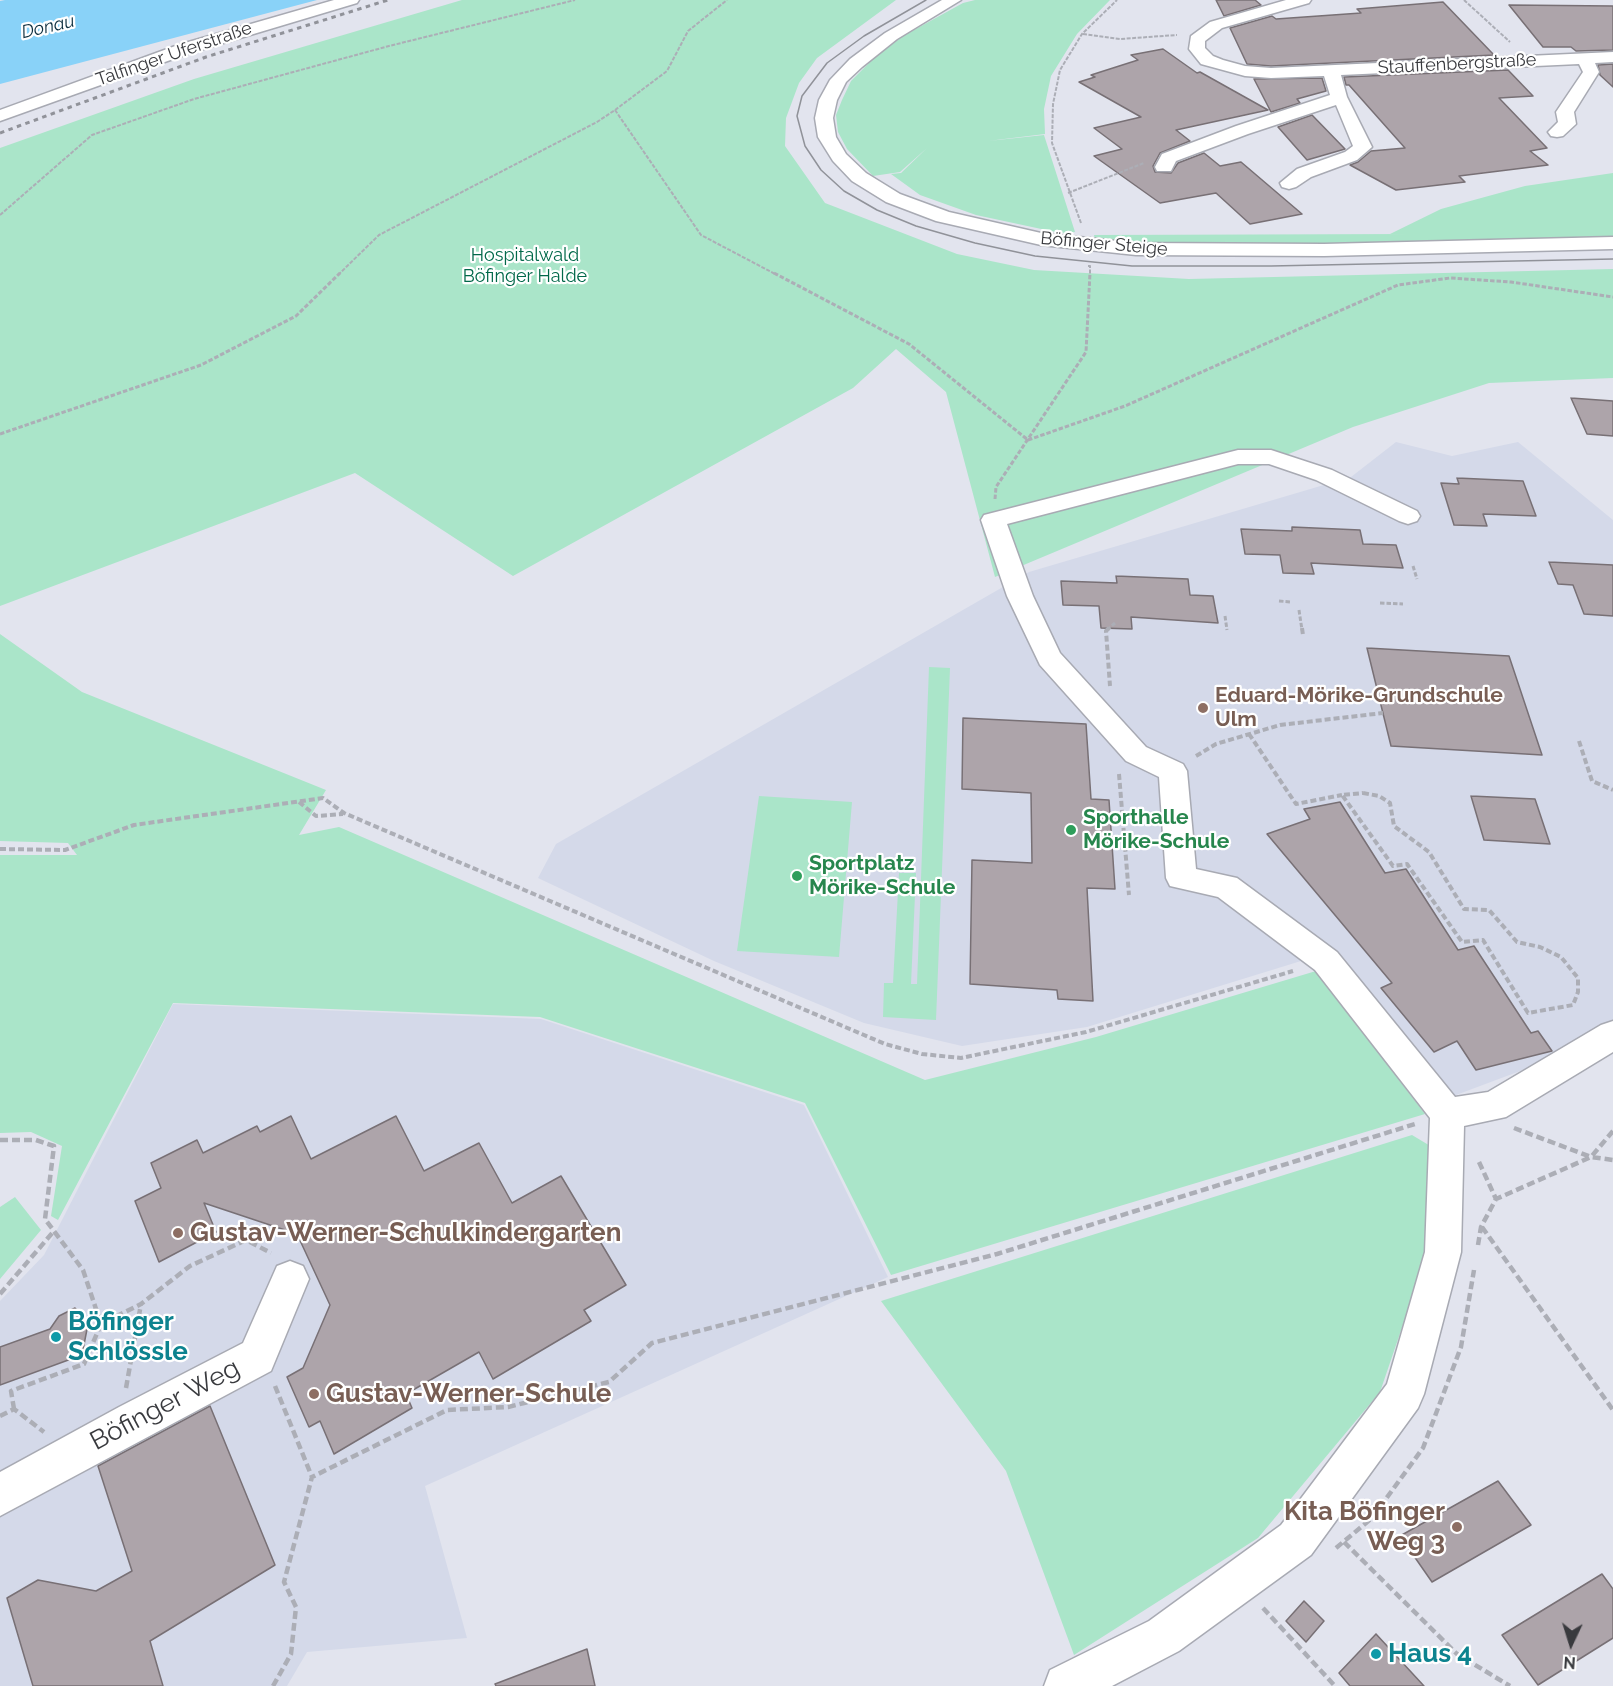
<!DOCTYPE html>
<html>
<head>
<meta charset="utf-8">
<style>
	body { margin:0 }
	#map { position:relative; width:1613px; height:1686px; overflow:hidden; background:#e2e4ee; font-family:Raleway,sans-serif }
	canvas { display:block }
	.north { position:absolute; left:1541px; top:1614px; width:60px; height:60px; -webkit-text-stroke:4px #fff; paint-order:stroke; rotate:184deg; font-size:16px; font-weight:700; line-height:24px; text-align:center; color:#393a3e }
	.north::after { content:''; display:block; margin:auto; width:21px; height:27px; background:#393a3e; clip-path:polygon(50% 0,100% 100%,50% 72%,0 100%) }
</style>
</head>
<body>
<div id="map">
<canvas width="1613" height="1686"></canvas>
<div class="north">N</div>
</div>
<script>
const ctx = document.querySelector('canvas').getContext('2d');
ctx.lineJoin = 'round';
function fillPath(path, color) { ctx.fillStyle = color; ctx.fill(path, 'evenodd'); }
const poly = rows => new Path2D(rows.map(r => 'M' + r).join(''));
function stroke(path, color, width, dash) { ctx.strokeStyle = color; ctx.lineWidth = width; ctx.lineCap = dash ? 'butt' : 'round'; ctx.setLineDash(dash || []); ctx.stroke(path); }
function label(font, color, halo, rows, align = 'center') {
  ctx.font = font + ' Raleway,sans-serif'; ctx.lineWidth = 4.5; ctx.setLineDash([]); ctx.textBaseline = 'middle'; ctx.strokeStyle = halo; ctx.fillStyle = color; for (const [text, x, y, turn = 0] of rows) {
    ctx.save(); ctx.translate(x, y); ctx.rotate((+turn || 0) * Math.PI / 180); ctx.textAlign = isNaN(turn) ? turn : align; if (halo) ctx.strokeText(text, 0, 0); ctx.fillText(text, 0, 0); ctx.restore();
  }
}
const built = poly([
	[1396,442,1452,456,1518,442,1613,520,1613,1025,1563,1055,1448,1098,1327,953,1087,1027,962,1046,864,1023,714,961,538,878,556,844,1029,572,1351,477],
	[173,1004,541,1019,804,1105,888,1277,425,1486,467,1638,307,1652,287,1686,0,1686,0,1301,44,1255]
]);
const green = poly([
	[462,0,896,0,817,58,799,83,786,118,785,146,825,203,957,254,1034,270,1189,279,1613,269,1613,378,1489,383,1353,427,995,577,946,392,896,349,853,388,513,576,355,473,0,606,0,148,194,79],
	[975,0,1110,0,1077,34,1051,76,1044,109,1045,134,988,141,1044,135,1075,232,1060,233,976,215,920,195,891,174,901,173,927,148,900,172,873,176,847,149,838,132,836,115,842,100,851,81,873,59,903,36,963,3],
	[1613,173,1613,239,1371,244,1171,245,1095,240,1094,235,1410,234,1390,234,1441,209,1525,186],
	[0,634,82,692,326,790,299,835,339,827,925,1080,1096,1037,1316,971,1425,1114,891,1275,805,1103,540,1017,173,1003,58,1220,51,1216,62,1146,31,1132,0,1133,0,855,77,855,68,843,0,841],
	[929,667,950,668,936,1020,883,1017,884,983,893,983,899,873,916,873,911,984,917,984],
	[759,796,852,802,839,957,737,951],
	[1412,1135,1432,1147,1423,1266,1380,1392,1258,1538,1074,1655,1006,1471,881,1301],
	[15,1197,41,1230,0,1279,0,1207]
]);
const water = poly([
	[5,0,317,0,0,84,0,1]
]);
const building = poly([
	[1216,0,1255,0,1261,5,1224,16,1216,0],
	[1443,2,1494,55,1271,66,1247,64,1230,28,1272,16,1276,19,1361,13,1357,9,1443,2],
	[1509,5,1613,6,1613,50,1576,51,1571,47,1543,47,1509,5],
	[1163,49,1197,73,1200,72,1268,110,1176,130,1190,141,1160,153,1153,166,1155,172,1171,173,1178,163,1204,153,1220,166,1241,162,1302,214,1250,224,1216,193,1160,203,1094,156,1122,149,1094,128,1141,117,1079,82,1095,77,1091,75,1138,60,1131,55,1163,49],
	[1613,64,1613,87,1600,75,1598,65,1613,64],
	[1508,70,1533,96,1499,98,1547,148,1530,151,1548,165,1459,176,1465,182,1396,190,1350,165,1358,162,1371,151,1405,148,1349,85,1346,85,1344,77,1508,70],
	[1322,78,1326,91,1297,99,1300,103,1271,112,1254,79,1322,78],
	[1312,115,1345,149,1307,160,1278,127,1312,115],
	[1571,398,1613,401,1613,436,1587,434,1571,398],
	[1457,478,1523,481,1536,516,1483,514,1487,526,1454,525,1441,483,1459,484,1457,478],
	[1292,527,1360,530,1363,544,1396,545,1403,568,1311,563,1314,574,1283,573,1280,555,1245,554,1241,529,1292,531,1292,527],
	[1549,562,1613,565,1613,616,1584,614,1573,585,1558,584,1549,562],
	[1116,576,1188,579,1190,595,1213,596,1218,623,1131,617,1132,629,1101,628,1099,606,1063,605,1061,581,1117,583,1116,576],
	[1367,648,1509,656,1542,755,1391,746,1367,648],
	[963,718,1086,724,1091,799,1109,800,1115,889,1087,888,1093,1001,1058,999,1057,990,970,984,972,860,1032,863,1031,793,962,789,963,718],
	[1471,796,1535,799,1550,844,1484,840,1471,796],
	[1340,802,1385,873,1406,869,1458,950,1474,946,1531,1033,1538,1031,1552,1051,1476,1070,1457,1041,1434,1052,1381,988,1392,983,1267,834,1310,819,1304,809,1340,802],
	[291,1116,311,1159,396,1116,424,1171,479,1143,512,1203,561,1176,626,1285,584,1310,591,1321,493,1379,479,1352,406,1394,412,1408,334,1454,320,1421,309,1427,287,1377,303,1368,330,1305,297,1234,204,1203,216,1232,159,1262,135,1201,161,1188,151,1163,197,1140,203,1153,257,1126,260,1132,291,1116],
	[75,1308,88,1324,82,1355,0,1385,0,1347,50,1329,59,1316,75,1308],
	[210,1406,275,1565,150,1641,163,1686,33,1686,7,1598,38,1580,96,1591,132,1571,98,1466,210,1406],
	[1498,1481,1531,1525,1432,1582,1400,1536,1498,1481],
	[1602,1574,1613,1589,1613,1638,1538,1685,1502,1635,1602,1574],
	[1304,1601,1324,1621,1306,1642,1286,1621,1304,1601],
	[1376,1634,1424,1686,1350,1686,1339,1673,1376,1634],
	[587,1649,595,1686,496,1686,495,1684,587,1649]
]);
const pathFar3 = poly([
	[1464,0,1510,42],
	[1083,34,1120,39,1177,35],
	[615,110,701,235,777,275],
	[1068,193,1144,163],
	[0,215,92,135,194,99,389,46,575,0],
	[1081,223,1052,143,1053,104,1060,70,1082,34,1117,0],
	[1088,266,1090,266,1090,275],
	[338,275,379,235,597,122,615,110,667,71,688,31,727,0]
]);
const pathFar2 = poly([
	[774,273,909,344,1028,440],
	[0,434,201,365,296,316,340,273],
	[1028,440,1125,406,1398,285,1450,278,1511,282,1613,297],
	[995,499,996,487,1086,352,1090,273],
	[1413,566,1417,579],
	[1279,601,1291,602],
	[1380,603,1403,604],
	[1299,610,1302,630],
	[1225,616,1227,630],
	[1107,630,1115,623]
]);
const pathFar1 = poly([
	[1109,628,1106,631,1110,686],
	[1302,628,1303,635],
	[1249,734,1296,804,1342,795],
	[1579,741,1592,781,1613,790],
	[1196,756,1216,744,1280,725,1383,713],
	[1119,774,1129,895],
	[1363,793,1379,796,1390,803,1394,826,1429,852,1464,909,1489,910,1517,942,1540,947,1561,957,1578,978,1578,992,1573,1005,1528,1013,1483,940,1462,942,1407,864,1393,866,1342,795,1363,793],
	[299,802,316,816,343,814],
	[1124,843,1151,845],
	[0,849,65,850,134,825,323,798,344,813,885,1044,922,1054,961,1058,1086,1032,1293,971]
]);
const path = poly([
	[1514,1128,1591,1157,1613,1160],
	[0,1140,36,1140,54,1146,45,1219,83,1270,101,1324],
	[1479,1162,1496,1199],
	[1482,1227,1613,1410],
	[1478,1245,1481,1227,1496,1199,1591,1157,1613,1131],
	[0,1294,54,1231],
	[275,1386,312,1477],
	[126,1388,141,1304],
	[14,1409,11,1391,84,1364,101,1324,141,1304,190,1266,246,1240,271,1253],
	[0,1416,14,1409,44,1432],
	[1344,1542,1457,1654,1510,1686],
	[1336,1548,1372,1518,1423,1448,1461,1347,1474,1270],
	[1263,1608,1335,1686],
	[273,1686,291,1654,296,1607,284,1582,312,1477,447,1410,508,1407,609,1382,652,1343,997,1254,1415,1124]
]);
const minor = poly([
	[334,0,359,0,357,3,190,53,0,121,0,110,178,45,334,0],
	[942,0,961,0,897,39,862,67,846,82,837,100,833,118,836,137,846,154,866,173,900,194,949,212,1041,233,1136,243,1324,244,1613,237,1613,249,1324,256,1136,255,1041,245,936,221,886,202,852,181,833,161,818,137,815,118,819,100,830,80,850,59,885,33,942,0],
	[1286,0,1311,0,1309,3,1222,28,1205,41,1205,48,1213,56,1223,60,1245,66,1271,68,1613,52,1613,62,1595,63,1599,72,1574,112,1576,124,1563,136,1557,137,1551,136,1548,132,1558,122,1556,112,1583,72,1579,64,1341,75,1347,97,1372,147,1357,160,1311,177,1296,187,1289,189,1282,187,1280,183,1297,169,1345,152,1353,146,1336,105,1248,134,1176,161,1171,171,1157,171,1155,167,1162,154,1236,126,1330,95,1324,76,1271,78,1245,76,1201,64,1189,49,1191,36,1210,22,1286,0],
	[1238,450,1271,450,1332,470,1417,511,1420,516,1417,521,1408,524,1399,521,1316,480,1269,464,1238,464,1007,524,1033,596,1060,653,1146,747,1183,764,1187,771,1196,869,1237,878,1337,952,1455,1097,1488,1092,1601,1025,1613,1021,1613,1052,1506,1117,1464,1126,1461,1252,1424,1394,1418,1408,1311,1555,1179,1651,1112,1686,1044,1686,1050,1670,1149,1621,1281,1525,1387,1384,1425,1252,1430,1118,1315,970,1218,897,1170,886,1166,878,1159,777,1126,761,1040,665,1007,596,981,520,984,515,1238,450],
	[290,1261,303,1266,309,1279,271,1371,0,1516,0,1472,119,1407,243,1343,277,1266,290,1261]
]);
const tram = poly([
	[926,0,864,36,827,63,802,96,797,116,805,146,821,170,844,191,877,210,916,226,975,243,1035,256,1132,266,1271,266,1613,259]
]);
const rail = poly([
	[0,133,206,57,388,0]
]);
const markers = [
	[1203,708,6,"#8d6e63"],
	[1071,830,6,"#2e9e5b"],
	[797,876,6,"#2e9e5b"],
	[178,1233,6,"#8d6e63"],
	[56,1337,6,"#0f9aa8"],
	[314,1394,6,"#8d6e63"],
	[1457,1527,6,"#8d6e63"],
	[1376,1654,6,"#0f9aa8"]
];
const farWaternames = [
	["Donau",48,27,-13]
];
const farStreetnames = [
	["Talfinger Uferstraße",174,54,-19],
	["Stauffenbergstraße",1457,64,-3],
	["Böfinger Steige",1104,244,5]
];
const farParknames = [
	["Hospitalwald",525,256],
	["Böfinger Halde",525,277]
];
const educationNames = [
	["Eduard-Mörike-Grundschule",1215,696],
	["Ulm",1215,720]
];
const leisureNames = [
	["Sporthalle",1083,818],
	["Mörike-Schule",1083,842],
	["Sportplatz",809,864],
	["Mörike-Schule",809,888]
];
const nearEducationnames = [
	["Gustav-Werner-Schulkindergarten",190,1233],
	["Gustav-Werner-Schule",326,1394],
	["Kita Böfinger",1445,1512,"right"],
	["Weg 3",1445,1542,"right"]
];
const nearCulturenames = [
	["Böfinger",68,1322],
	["Schlössle",68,1352],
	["Haus 4",1388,1654]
];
const nearStreetnames = [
	["Böfinger Weg",165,1405,-28]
];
fillPath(built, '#d4d9e9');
fillPath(green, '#aae5c9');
fillPath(water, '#89d2f8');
fillPath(building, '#ada4aa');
stroke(building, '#787075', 1.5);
stroke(minor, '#a8aab3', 3);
stroke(pathFar3, '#acaeb6', 2, [4, 1.5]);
stroke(pathFar2, '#acaeb6', 3, [4.5, 2]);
stroke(pathFar1, '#acaeb6', 4, [6, 3]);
stroke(path, '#acaeb6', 4.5, [8, 4]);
fillPath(minor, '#fff');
stroke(tram, '#909299', 1.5);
stroke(rail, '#909299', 3, [4.5, 4.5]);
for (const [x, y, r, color] of markers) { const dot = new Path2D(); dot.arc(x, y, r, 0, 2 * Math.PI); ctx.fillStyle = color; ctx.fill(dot); stroke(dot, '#fff', 2); }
label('italic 18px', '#0c2e3e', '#fff', farWaternames);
label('18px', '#393a3e', '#fff', farStreetnames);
label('18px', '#016849', '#fff', farParknames);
label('bold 21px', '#785e54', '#fff', educationNames, 'left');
label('bold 21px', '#27864d', '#fff', leisureNames, 'left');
label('bold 26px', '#785e54', '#fff', nearEducationnames, 'left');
label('bold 26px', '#0d838f', '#fff', nearCulturenames, 'left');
label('26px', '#393a3e', '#fff', nearStreetnames);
</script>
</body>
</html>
